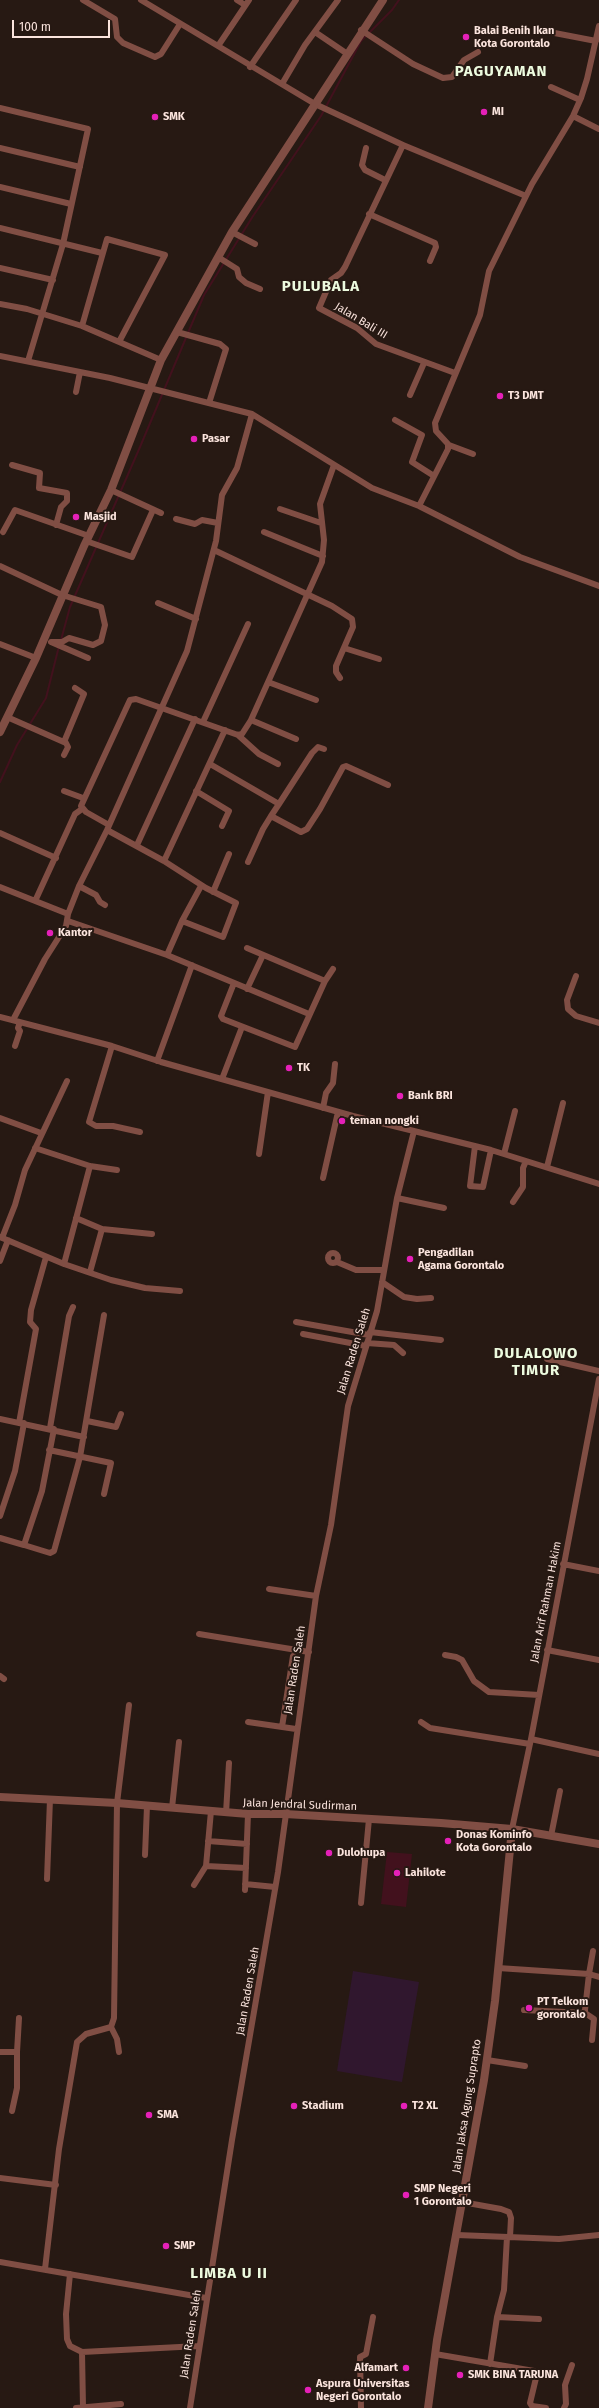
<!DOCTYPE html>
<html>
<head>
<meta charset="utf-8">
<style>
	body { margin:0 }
	#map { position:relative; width:599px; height:2408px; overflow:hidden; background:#271913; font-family:"Fira Sans",sans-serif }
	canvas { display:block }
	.scale { position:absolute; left:12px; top:20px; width:98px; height:18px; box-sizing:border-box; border:2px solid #fbe4dd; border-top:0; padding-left:5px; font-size:12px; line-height:14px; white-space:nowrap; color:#fbe4dd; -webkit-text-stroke:3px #271913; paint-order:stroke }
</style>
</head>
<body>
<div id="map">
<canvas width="599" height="2408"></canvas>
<div class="scale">100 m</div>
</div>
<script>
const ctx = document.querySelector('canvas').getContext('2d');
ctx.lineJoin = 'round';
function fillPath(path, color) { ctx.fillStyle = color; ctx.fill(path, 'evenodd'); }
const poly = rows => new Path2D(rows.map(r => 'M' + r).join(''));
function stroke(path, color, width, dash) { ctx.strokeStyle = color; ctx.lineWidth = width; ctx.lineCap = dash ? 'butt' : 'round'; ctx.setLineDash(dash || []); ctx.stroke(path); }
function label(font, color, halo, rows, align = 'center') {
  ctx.font = font + ' "Fira Sans",sans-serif'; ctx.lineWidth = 4; ctx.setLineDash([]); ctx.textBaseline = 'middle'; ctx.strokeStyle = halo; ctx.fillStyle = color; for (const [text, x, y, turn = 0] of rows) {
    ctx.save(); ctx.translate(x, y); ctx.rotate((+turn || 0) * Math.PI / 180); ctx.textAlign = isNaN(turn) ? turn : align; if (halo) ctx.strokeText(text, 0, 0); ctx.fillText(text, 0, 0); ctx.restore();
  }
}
const green = poly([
	[353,1971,419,1982,402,2082,337,2071]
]);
const water = poly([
	[387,1852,412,1854,406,1907,381,1904]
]);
const stream = poly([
	[61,640,70,607,140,447,204,295,253,216,321,116,361,41,392,10,399,0],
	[0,782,17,745,46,698,59,646]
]);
const minor = poly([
	[83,0,115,19,117,37,123,43,155,57,161,54,180,24],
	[141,0,315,104,403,145,526,196],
	[237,0,245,5],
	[361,30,413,64,443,78,452,77,464,60,478,52],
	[539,30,596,41],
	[315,32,346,53],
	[218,46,249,0],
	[250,67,296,0],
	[282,84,305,45,338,0],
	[551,87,580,100],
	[0,108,88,129,63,244,28,361],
	[573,116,599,129],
	[403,145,345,267,341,273,331,280,319,308,357,328,376,344,455,373],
	[0,148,80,167],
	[366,148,362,165,365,170,385,180],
	[0,187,71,204],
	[369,214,435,243,436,247,430,261],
	[0,228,102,253],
	[232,232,255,244],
	[218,257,237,269,239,277,246,283,260,289],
	[0,268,53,280],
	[0,304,27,309,82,326,161,360],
	[82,326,107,239,165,255,120,340],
	[177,332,220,344,226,349,209,403],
	[0,356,110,378,252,414,372,488,419,506,520,557,599,586],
	[76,392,80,372],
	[410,395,424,363],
	[395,420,422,435,412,462,434,476],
	[449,445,473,454],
	[12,465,40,473,39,488,67,493,67,501,61,507,56,525],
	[111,490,161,513],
	[419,506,448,449,448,444,436,431,435,423,480,315,489,271,532,184,573,116,581,98,587,79,599,26],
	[280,509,321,523],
	[176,519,195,524,202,520,218,523],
	[3,532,15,510,89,536],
	[264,532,323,556],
	[86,541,132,557,153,510],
	[214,550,332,606,352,619,353,627,336,666,336,672,340,678],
	[0,566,62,595,101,607,105,625,101,641,93,645,69,638,62,642,52,642],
	[158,603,196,619],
	[51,642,88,658],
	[0,644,36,658],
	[344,648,379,659],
	[268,682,316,700],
	[7,717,66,743,68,747,64,755],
	[251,720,296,739],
	[203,722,248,624],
	[238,735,259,754,278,764],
	[64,742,84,694,75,688],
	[210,764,279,804,271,816,301,832,307,829,320,809,343,767,346,766,388,785],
	[64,791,83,798],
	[196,791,229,811,222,826],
	[279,804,312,753,318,747,324,749],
	[109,825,86,812,81,806,130,700,136,699,238,735,242,734,251,720,322,562,324,540,320,504,334,465],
	[107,830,164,861,206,888,236,903,223,937,182,921,167,955],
	[0,833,56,858],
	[137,845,195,719],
	[164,861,225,730],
	[248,862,263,829,271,816],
	[79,886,96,895,100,902,105,905],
	[0,887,68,914],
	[213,892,229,854],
	[36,899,75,814,82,809],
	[68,921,167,955,309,1014],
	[182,921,201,886],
	[247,948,325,981],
	[576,976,567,1000,568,1009,576,1016,599,1023],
	[234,983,221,1016,223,1019,295,1047,325,981,333,969],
	[247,989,263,955],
	[0,1017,112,1046,161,1062,353,1116,491,1150,599,1184],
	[13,1020,45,959,66,926,68,914,79,886,107,830,187,651,216,541,222,495,237,468,252,414],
	[15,1046,20,1031,18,1028,20,1022],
	[112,1046,89,1122,96,1126,113,1126,140,1132],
	[157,1061,192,965],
	[222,1079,242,1027],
	[323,1108,326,1093,333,1083,335,1064],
	[0,1118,41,1133],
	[475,1146,470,1186,483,1187,491,1150],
	[35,1148,90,1166,117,1170],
	[259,1154,268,1092],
	[504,1154,515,1111],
	[547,1167,563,1103],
	[323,1178,338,1112],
	[397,1198,444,1208],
	[513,1202,523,1187,523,1168,526,1161],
	[76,1218,102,1229,90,1272],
	[102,1229,152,1234],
	[0,1237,64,1264,111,1280,145,1288,180,1291],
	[2,1238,15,1205,25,1170,67,1081],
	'328 1258a5 5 0 1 1 10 0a5 5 0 1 1-10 0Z',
	[0,1261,8,1240],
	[337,1262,356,1270,384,1270],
	[64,1264,90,1166],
	[382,1282,404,1297,417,1299,431,1298],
	[296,1322,369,1335],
	[370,1332,441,1340],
	[303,1334,366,1346],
	[367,1343,394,1345,403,1353],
	[547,1359,599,1371],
	[0,1419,84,1437],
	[87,1421,116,1427,121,1414],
	[19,1423,36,1329,30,1322,31,1310,46,1257],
	[50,1428,69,1316,73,1307],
	[49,1450,111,1463,104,1494],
	[0,1516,15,1471,24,1423],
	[0,1538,24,1545,42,1491,54,1429],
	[24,1545,50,1553,54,1551,80,1457,104,1315],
	[563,1564,599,1571],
	[269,1589,316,1596],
	[199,1634,309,1652],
	[547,1650,599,1660],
	[445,1655,456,1657,462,1660,474,1681,489,1692,539,1695],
	[0,1676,4,1679],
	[248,1722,296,1729],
	[421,1722,430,1728,530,1744],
	[282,1727,293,1656],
	[531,1739,599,1754],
	[172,1808,179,1742],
	[211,1811,206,1866,246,1868],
	[226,1813,229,1763],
	[512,1829,531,1739,599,1379],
	[551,1836,560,1791],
	[208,1841,247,1844],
	[145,1855,147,1806],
	[47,1879,50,1799],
	[245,1884,275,1887],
	[194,1885,206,1866],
	[245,1890,248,1814],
	[361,1903,369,1819],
	[593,1951,589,1974,599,1977],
	[498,1968,589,1974,585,2010,585,2013,594,2019,592,2040],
	[524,2010,585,2013],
	[111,2027,117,2039,119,2052],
	[0,2052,17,2052,19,2018],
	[487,2060,525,2066],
	[12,2111,17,2088,17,2052],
	[0,2178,56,2185],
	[462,2202,501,2209,509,2212,511,2218,510,2237],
	[457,2235,559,2239,599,2235],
	[0,2262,206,2298],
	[45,2269,59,2149,77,2042,86,2034,111,2027,114,2018,117,1803,129,1705],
	[70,2274,66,2314,67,2339,70,2346,82,2352],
	[497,2317,539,2319],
	[435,2354,534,2371,536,2378,530,2403,532,2406,546,2408],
	[490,2364,497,2317,504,2290,507,2237],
	[83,2407,82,2352,199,2346],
	[76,2408,121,2404],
	[190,2408,232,2140,278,1872,316,1596,331,1525,348,1406,377,1311,397,1198,414,1131],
	[361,2408,360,2357,366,2354,373,2317],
	[564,2408,566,2404,565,2385,572,2365]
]);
const tertiary = poly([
	[0,732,36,658,84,546,111,490,161,360,232,232,383,0],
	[0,1797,117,1803,248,1814,285,1814,441,1823,512,1829,599,1844],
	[428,2408,437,2340,484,2080,495,2001,512,1829]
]);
const markers = [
	[466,37,4,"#e520b8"],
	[484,112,4,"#e520b8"],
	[155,117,4,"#e520b8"],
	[500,396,4,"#e520b8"],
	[194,439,4,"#e520b8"],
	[76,517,4,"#e520b8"],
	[50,933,4,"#e520b8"],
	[289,1068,4,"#e520b8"],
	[400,1096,4,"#e520b8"],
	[342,1121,4,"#e520b8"],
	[410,1259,4,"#e520b8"],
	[448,1841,4,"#e520b8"],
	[329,1853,4,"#e520b8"],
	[397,1873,4,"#e520b8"],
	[529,2008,4,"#e520b8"],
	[294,2106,4,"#e520b8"],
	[404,2106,4,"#e520b8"],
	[149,2115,4,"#e520b8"],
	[406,2195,4,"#e520b8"],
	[166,2246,4,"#e520b8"],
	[406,2368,4,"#e520b8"],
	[460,2375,4,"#e520b8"],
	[308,2390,4,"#e520b8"]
];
const poiNames = [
	["Balai Benih Ikan",474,31],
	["Kota Gorontalo",474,44],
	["MI",492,112],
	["SMK",163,117],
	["T3 DMT",508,396],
	["Pasar",202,439],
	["Masjid",84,517],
	["Kantor",58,933],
	["TK",297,1068],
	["Bank BRI",408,1096],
	["teman nongki",350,1121],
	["Pengadilan",418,1253],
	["Agama Gorontalo",418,1266],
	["Donas Kominfo",456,1835],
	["Kota Gorontalo",456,1848],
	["Dulohupa",337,1853],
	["Lahilote",405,1873],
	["PT Telkom",537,2002],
	["gorontalo",537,2015],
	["Stadium",302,2106],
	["T2 XL",412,2106],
	["SMA",157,2115],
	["SMP Negeri",414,2189],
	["1 Gorontalo",414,2202],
	["SMP",174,2246],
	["Alfamart",398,2368,"right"],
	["SMK BINA TARUNA",468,2375],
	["Aspura Universitas",316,2384],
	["Negeri Gorontalo",316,2397]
];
const streetNames = [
	["Jalan Bali III",361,321,31],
	["Jalan Raden Saleh",354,1351,-73],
	["Jalan Arif Rahman Hakim",546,1602,-79],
	["Jalan Raden Saleh",295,1670,-81],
	["Jalan Jendral Sudirman",300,1805,2],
	["Jalan Raden Saleh",248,1991,-80],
	["Jalan Jaksa Agung Suprapto",467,2106,-81],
	["Jalan Raden Saleh",191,2334,-81]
];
const districtNames = [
	["PAGUYAMAN",501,72],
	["PULUBALA",321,287],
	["DULALOWO",536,1354],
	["TIMUR",536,1371],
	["LIMBA U II",229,2274]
];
fillPath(green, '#30172e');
fillPath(water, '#42111d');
stroke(stream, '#42111d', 2);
stroke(minor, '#804e44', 6);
stroke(tertiary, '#804e44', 8);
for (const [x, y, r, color] of markers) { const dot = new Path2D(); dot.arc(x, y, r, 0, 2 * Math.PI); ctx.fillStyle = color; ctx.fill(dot); stroke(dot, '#271913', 1.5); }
label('bold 11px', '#fbe4dd', '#271913', poiNames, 'left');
label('11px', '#fbe4dd', '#271913', streetNames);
ctx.letterSpacing = '1px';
label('bold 15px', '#edfbdf', '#271913', districtNames);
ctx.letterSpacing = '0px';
</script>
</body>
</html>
